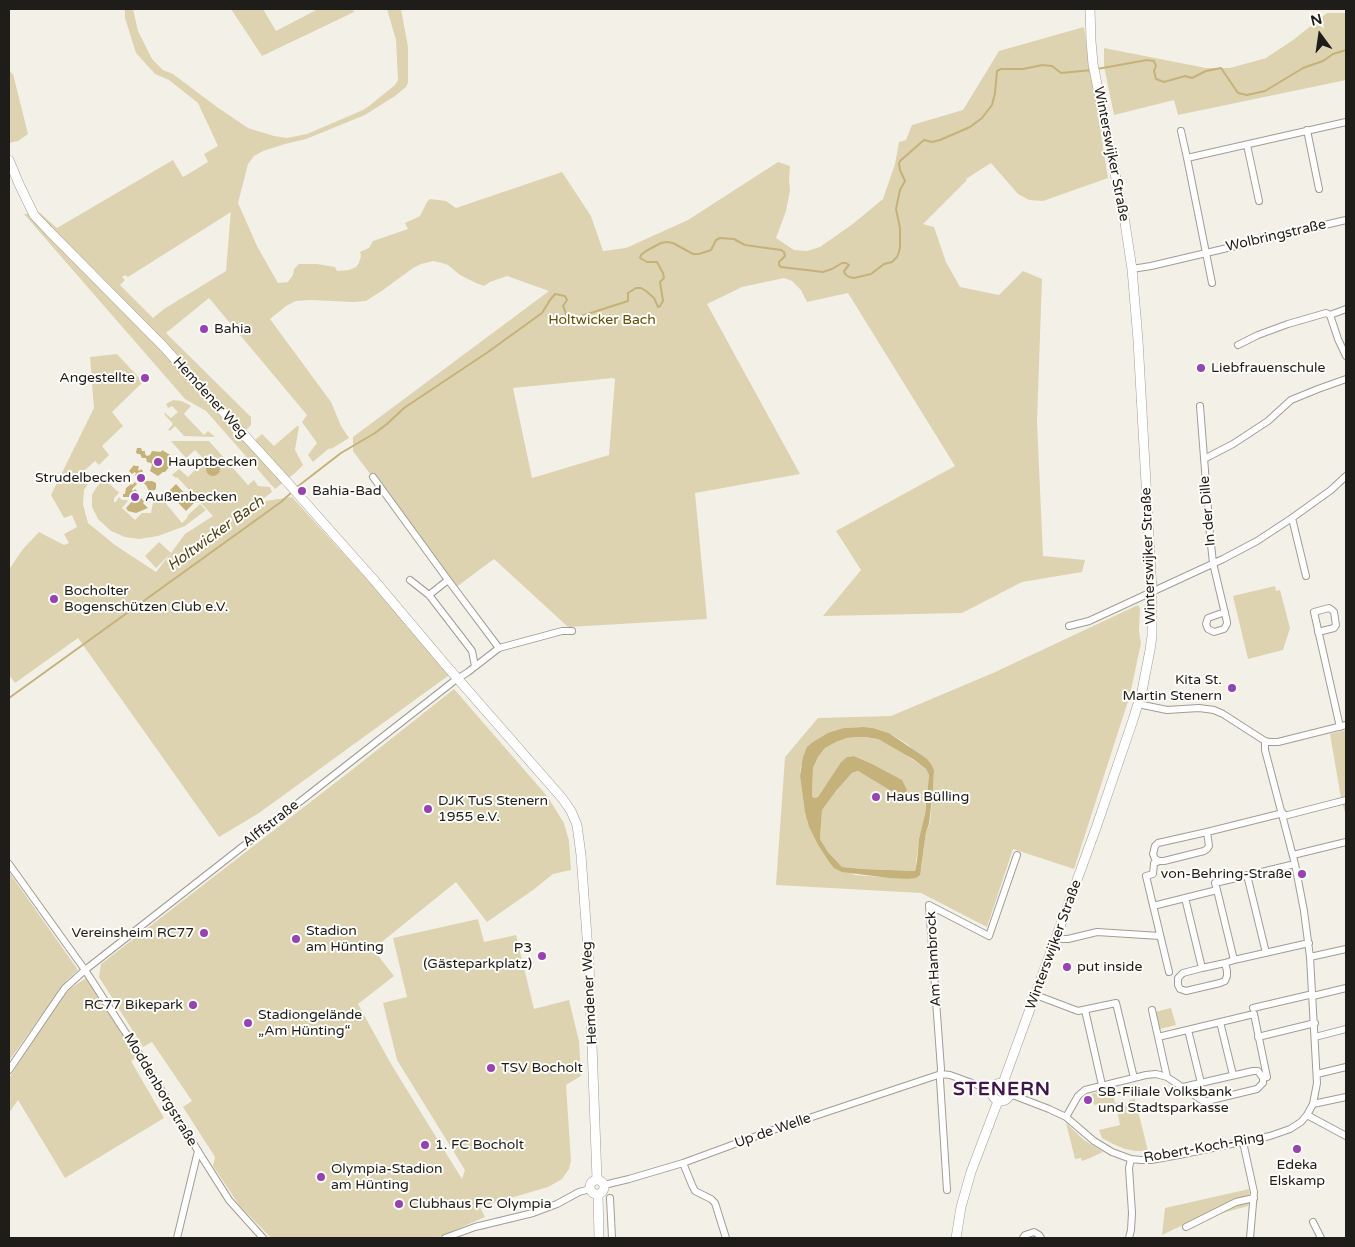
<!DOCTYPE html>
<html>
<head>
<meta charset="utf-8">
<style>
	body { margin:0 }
	#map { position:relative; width:1355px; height:1247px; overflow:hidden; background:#f3f0e8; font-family:"Varela Round",sans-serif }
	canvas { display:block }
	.frame { position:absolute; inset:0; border:10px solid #1e1d1a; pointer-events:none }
	.north { position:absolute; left:1295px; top:10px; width:50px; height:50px; -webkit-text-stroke:4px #fffefa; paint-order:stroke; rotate:346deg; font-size:14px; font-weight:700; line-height:20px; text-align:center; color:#1e1d1a }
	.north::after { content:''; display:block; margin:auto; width:18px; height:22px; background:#1e1d1a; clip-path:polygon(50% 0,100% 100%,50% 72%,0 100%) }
</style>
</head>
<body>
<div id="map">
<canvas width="1355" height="1247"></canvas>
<div class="frame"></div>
<div class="north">N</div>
</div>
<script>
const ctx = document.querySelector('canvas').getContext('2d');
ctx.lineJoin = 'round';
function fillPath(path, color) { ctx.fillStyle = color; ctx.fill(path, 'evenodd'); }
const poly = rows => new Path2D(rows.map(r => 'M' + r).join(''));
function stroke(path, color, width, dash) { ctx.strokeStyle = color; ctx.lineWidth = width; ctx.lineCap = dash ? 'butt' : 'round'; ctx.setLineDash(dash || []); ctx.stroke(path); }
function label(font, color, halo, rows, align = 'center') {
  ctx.font = font + ' "Varela Round",sans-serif'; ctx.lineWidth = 4; ctx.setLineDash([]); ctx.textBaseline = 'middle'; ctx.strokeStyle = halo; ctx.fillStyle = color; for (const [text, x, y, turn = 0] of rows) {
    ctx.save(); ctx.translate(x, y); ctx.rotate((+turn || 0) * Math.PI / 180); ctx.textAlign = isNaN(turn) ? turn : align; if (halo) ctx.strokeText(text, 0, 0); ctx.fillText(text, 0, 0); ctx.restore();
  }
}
const green = poly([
	[125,9,133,9,138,31,152,59,163,70,173,74,217,107,248,128,274,136,287,138,307,134,363,110,369,106,395,85,398,80,396,40,387,9,401,9,408,47,408,83,406,87,395,96,365,115,306,139,285,144,263,151,254,156,248,164,238,203,257,246,278,283,288,282,293,275,294,269,299,264,317,264,335,267,337,271,349,270,356,267,359,263,361,256,360,252,369,248,373,241,408,229,405,223,420,216,427,202,430,199,446,201,456,208,562,172,591,216,603,251,626,248,688,220,778,162,790,166,789,180,790,190,786,211,776,238,794,250,807,251,820,247,854,223,883,199,895,164,899,142,906,140,912,125,963,110,999,51,1084,27,1108,178,1043,201,1029,200,1018,194,991,163,966,179,967,180,923,224,934,227,946,262,960,287,999,295,1023,271,1042,279,1037,422,1043,556,1085,560,1082,572,1022,582,962,613,823,616,861,570,836,531,955,466,848,293,807,302,801,290,792,281,784,278,742,287,707,304,800,474,695,493,707,619,568,627,494,559,455,588,353,451,353,437,549,291,507,276,490,282,484,286,476,283,460,275,448,265,442,263,433,261,421,264,413,268,383,290,366,301,353,302,311,300,296,301,286,306,270,319,331,402,341,426,349,438,331,449,330,448,327,450,313,462,308,455,317,443,302,422,307,415,209,298,166,333,251,417,251,425,245,431,254,441,262,434,274,446,297,426,299,426,295,450,303,465,295,473,275,489,206,411,185,399,24,214,40,213,57,228,173,160,183,177,208,162,204,154,218,146,198,103,169,80,155,74,136,53,125,18],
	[231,209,226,271,164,309,153,318,120,285,125,280,122,277,125,275,128,277,231,212],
	[613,378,615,379,609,455,532,478,513,388],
	[231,9,263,9,276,31,318,9,353,9,354,12,262,56],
	[1327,13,1346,13,1346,80,1178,115,1174,100,1114,115,1104,66,1104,48,1206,68,1230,68,1266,58,1293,40],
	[9,71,13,74,28,134,18,141,9,143],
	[117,354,143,382,112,412,123,426,102,446,109,455,99,465,95,461,83,472,90,481,84,490,83,504,88,523,115,545,156,572,171,553,156,568,145,556,159,542,171,553,185,534,213,516,177,477,176,478,172,475,179,469,188,477,205,460,195,450,186,458,171,441,209,441,248,485,254,480,258,486,270,487,272,492,259,502,292,497,452,673,259,813,219,837,78,638,15,683,9,675,10,568,23,549,39,532,64,545,69,543,64,534,77,527,72,515,64,518,51,495,94,408,90,357],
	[173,400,181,401,188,404,191,406,184,414,204,435,208,431,215,437,184,436,175,426,170,431,168,430,173,424,164,414,165,413,171,418,178,412,172,406,168,408,166,404],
	[104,478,117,491,118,491,119,493,114,498,114,502,116,502,119,497,122,500,126,500,128,501,122,508,135,520,142,513,151,513,154,497,158,494,182,523,188,517,187,516,200,504,206,510,185,526,158,536,139,539,125,537,111,531,98,519,92,507,92,495,96,488],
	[1275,586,1276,591,1280,590,1290,628,1283,650,1248,659,1233,596],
	[1138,605,1140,608,1139,631,1141,643,1130,695,1074,869,1013,849,987,927,921,893,776,885,785,757,818,718,891,716,993,673],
	[864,727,873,728,889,733,907,744,934,770,933,789,930,823,926,832,921,869,907,879,855,875,829,862,818,845,809,827,805,813,800,776,801,766,844,728],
	[454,689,547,796,564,823,569,841,571,870,553,874,533,890,487,922,456,882,373,949,394,976,358,1004,391,1064,462,1179,465,1170,397,1060,383,1003,407,997,393,938,478,919,484,942,516,935,534,1009,569,1000,579,1041,581,1076,566,1085,571,1161,569,1169,562,1179,548,1187,480,1207,485,1217,437,1238,271,1238,239,1205,213,1166,215,1157,183,1107,192,1101,152,1042,143,1047,99,977,101,964,353,769],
	[1346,730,1346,816,1341,798,1330,734],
	[857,737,865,737,878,739,902,752,926,769,929,775,926,801,924,821,919,839,915,871,863,869,842,867,828,852,820,839,822,810,836,791,852,773,858,771,901,797,870,763,854,756,847,757,841,762,818,797,814,798,812,796,813,768,818,757,825,748,836,742,847,738],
	[9,872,78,970,66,981,9,1061],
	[86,978,138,1057,131,1061,164,1118,65,1178,18,1100,9,1113,9,1078,60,999,70,989],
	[1171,1008,1176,1025,1160,1029,1155,1012],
	[1112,1089,1115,1103,1122,1102,1123,1107,1130,1105,1129,1100,1135,1099,1148,1151,1136,1151,1125,1149,1113,1144,1102,1138,1099,1130,1120,1125,1116,1106,1106,1108,1104,1103,1094,1105,1091,1094],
	[1066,1123,1084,1140,1103,1152,1090,1158,1082,1161,1081,1158,1075,1159],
	[1249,1189,1250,1200,1248,1206,1189,1222,1162,1235,1165,1208]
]);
const water = poly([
	[137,448,141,448,142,451,145,451,145,454,147,456,150,455,152,451,161,452,162,450,172,456,167,462,170,465,170,466,165,472,163,472,158,476,150,471,152,465,151,463,147,462,146,458,142,458,140,454,137,454,136,452],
	'206 469a7 7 0 1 1 14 0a7 7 0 1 1-14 0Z',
	[134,465,135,466,138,466,139,467,138,469,139,471,141,469,143,471,142,473,146,477,144,479,146,481,152,481,156,483,156,488,155,490,149,491,146,485,143,483,140,483,135,475,136,474,135,472,132,474,129,471],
	[135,482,137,484,132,489,132,490,133,491,135,489,138,492,136,496,137,497,139,496,144,501,143,503,148,508,136,513,128,511,126,508,135,498,133,497,123,497,123,494,125,494,126,488,131,484,132,485],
	[176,484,194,503,186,511,168,492],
	[864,727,873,728,889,733,927,759,931,764,934,770,933,789,929,824,926,832,920,875,916,878,907,879,889,878,842,872,834,868,829,862,818,845,809,827,805,813,800,776,803,757,807,747,813,742,828,733,844,728],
	[857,737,865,737,878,739,913,759,926,769,929,775,925,814,919,839,917,861,915,871,863,869,842,867,828,852,820,839,822,810,836,791,852,773,858,771,901,797,904,795,907,790,902,780,870,763,854,756,847,757,841,762,818,797,814,798,812,796,813,768,818,757,825,748,836,742,847,738]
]);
const stream = poly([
	[1097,69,1147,60,1154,61,1156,66,1154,71,1156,79,1164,82,1185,76,1192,78,1206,71,1221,68,1238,93,1247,95,1265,91,1303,68,1323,61,1333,54,1346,50],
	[297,487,341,453,375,433,387,424,404,408,488,352,542,313,550,300,555,294,565,296,567,300,563,306,564,308,567,317,572,319,628,301,628,293,636,288,641,288,646,291,654,298,658,307,660,306,663,301,660,282,664,278,663,273,657,262,647,262,640,258,641,255,646,251,661,243,667,242,673,243,693,254,699,254,711,250,716,240,720,238,734,239,745,245,781,250,784,252,785,256,779,262,779,265,781,267,823,272,832,269,842,263,846,263,849,265,844,271,845,274,849,277,854,278,871,274,884,264,892,262,897,257,899,252,900,247,900,228,896,209,900,190,905,181,900,170,899,164,900,161,924,140,932,142,940,140,970,127,982,118,992,105,995,93,997,71,1001,69,1023,69,1042,65,1052,66,1061,73,1092,70],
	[9,698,281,502,292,492]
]);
const street = poly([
	[1307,130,1319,189],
	[1181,131,1187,158],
	[1247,145,1259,201],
	[1132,269,1151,266,1346,220],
	[1212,283,1187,158,1346,122],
	[1330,315,1346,309],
	[1238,345,1258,335,1288,324,1326,313,1330,315,1338,339,1346,356],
	[1200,406,1210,535,1213,563,1227,622,1227,624,1224,629,1214,632,1208,629,1206,624,1208,618,1225,612],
	[1204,459,1233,444,1268,421,1291,400,1318,389,1346,379],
	[373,477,448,580,499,648],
	[1292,518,1306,576],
	[410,580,429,595,466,643,472,651,475,666],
	[429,595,448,580],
	[1069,626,1089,621,1223,559,1257,541,1292,518,1331,490,1346,476],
	[1318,632,1334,628,1336,625,1334,612,1332,610,1329,608,1314,612,1340,727],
	[1138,704,1167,710,1199,708,1214,710,1223,714,1265,741,1269,742,1278,742,1346,725],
	[1284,816,1346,800],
	[1207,832,1209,846,1207,849,1204,851,1164,861,1159,861,1155,859,1153,854,1155,846,1158,843,1207,832],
	[1207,832,1283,813],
	[1293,855,1346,842],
	[1160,861,1154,863,1153,874,1146,876,1169,972],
	[9,864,85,970,142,1058,198,1151,229,1200,263,1238],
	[1247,875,1266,953],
	[1217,890,1234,960],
	[1185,898,1202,968],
	[1153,906,1217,890,1215,883,1295,864],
	[1062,939,1068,939,1097,932,1160,936],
	[1310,957,1346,949],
	[1225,963,1227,971,1227,976,1225,981,1220,983,1186,991,1180,989,1178,985,1178,978,1183,973,1202,968,1225,963,1234,960,1309,943],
	[1313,996,1346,988],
	[1041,997,1078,1011,1116,1003,1134,1078],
	[1253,1008,1313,994],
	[1085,1010,1102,1085],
	[1152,1010,1167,1077],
	[1220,1022,1233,1075],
	[1188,1030,1201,1083],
	[1258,1037,1315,1023],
	[1315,1037,1346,1029],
	[9,1070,58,998,65,988,85,970,454,681,468,672,499,648,562,631,572,631],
	[1317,1074,1346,1067],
	[1183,1087,1253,1071,1258,1071,1263,1078],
	[1010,1094,1049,1109,1066,1117,1094,1141,1112,1152,1131,1159,1141,1160,1151,1160,1179,1155,1270,1136,1290,1129,1301,1122,1307,1115,1313,1104,1317,1083,1310,957,1304,911,1295,864,1265,750,1265,741],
	[1313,1104,1346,1097],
	[1307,1115,1346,1136],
	[1066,1117,1078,1096,1085,1090,1146,1075,1156,1074,1167,1077,1203,1101,1207,1101,1257,1089,1263,1083,1263,1078,1267,1077,1254,1014,1158,1037],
	[1243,1142,1254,1192,1250,1238],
	[683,1163,692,1185,695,1191,711,1199,715,1203,726,1238],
	[604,1185,629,1179,683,1163,770,1131,941,1074,950,1075,991,1090],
	[947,1190,940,1080,941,1069,929,905,989,936,1017,855],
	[610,1198,612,1238],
	[1313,1222,1321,1238],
	[1186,1227,1236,1202,1254,1198],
	[177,1238,198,1151],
	[445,1238,475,1227,533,1213,557,1204,579,1192,590,1189],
	[1023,1238,1025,1235,1034,1232,1039,1235,1041,1238],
	[1129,1238,1131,1230,1132,1213,1129,1168,1131,1159]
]);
const secondary = poly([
	[9,160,19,184,34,215,49,231,162,345,288,483,374,580,444,663,562,798,571,811,577,825,581,855,589,964,597,1179],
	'992 1092a9 9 0 1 1 18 0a9 9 0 1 1-18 0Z',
	[1003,1083,1096,828,1133,720,1142,691,1150,650,1152,636,1152,591,1138,340,1132,269,1125,223,1093,64,1091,41,1090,9],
	'590 1187a7 7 0 1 1 14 0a7 7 0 1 1-14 0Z',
	[598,1194,599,1238],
	[956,1238,961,1207,971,1172,998,1101]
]);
const markers = [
	[204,329,5,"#9643b1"],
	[1201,368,5,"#9643b1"],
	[145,378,5,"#9643b1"],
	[158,462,5,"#9643b1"],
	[141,478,5,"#9643b1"],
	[302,491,5,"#9643b1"],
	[135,497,5,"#9643b1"],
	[54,599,5,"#9643b1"],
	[1232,688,5,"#9643b1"],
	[876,797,5,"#9643b1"],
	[428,809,5,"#9643b1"],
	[1302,874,5,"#9643b1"],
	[204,933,5,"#9643b1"],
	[296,939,5,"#9643b1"],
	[542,956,5,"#9643b1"],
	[1067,967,5,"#9643b1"],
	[193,1005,5,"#9643b1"],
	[248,1023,5,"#9643b1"],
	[491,1068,5,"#9643b1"],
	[1088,1100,5,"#9643b1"],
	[425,1145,5,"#9643b1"],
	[1297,1149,5,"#9643b1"],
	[321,1177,5,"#9643b1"],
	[399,1204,5,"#9643b1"]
];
const streetNames = [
	["Winterswijker Straße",1111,154,79],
	["Wolbringstraße",1276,236,-13],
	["Hemdener Weg",210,398,48],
	["In der Dille",1208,511,-95],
	["Winterswijker Straße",1149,556,-92],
	["Alffstraße",271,824,-38],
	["Winterswijker Straße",1054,945,-70],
	["Am Hambrock",934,959,-93],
	["Hemdener Weg",590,993,-93],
	["Moddenborgstraße",160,1090,59],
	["Up de Welle",773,1131,-19],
	["Robert-Koch-Ring",1204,1148,-10]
];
const parkNames = [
	["Holtwicker Bach",602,320]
];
const poiNames = [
	["Bahia",214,329],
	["Liebfrauenschule",1211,368],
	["Angestellte",135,378,"right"],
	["Hauptbecken",168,462],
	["Strudelbecken",131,478,"right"],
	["Bahia-Bad",312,491],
	["Außenbecken",145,497],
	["Bocholter",64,591],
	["Bogenschützen Club e.V.",64,607],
	["Kita St.",1222,680,"right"],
	["Martin Stenern",1222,696,"right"],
	["Haus Bülling",886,797],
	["DJK TuS Stenern",438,801],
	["1955 e.V.",438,817],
	["von-Behring-Straße",1292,874,"right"],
	["Stadion",306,931],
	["am Hünting",306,947],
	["Vereinsheim RC77",194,933,"right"],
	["P3",532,948,"right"],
	["(Gästeparkplatz)",532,964,"right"],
	["put inside",1077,967],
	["RC77 Bikepark",183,1005,"right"],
	["Stadiongelände",258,1015],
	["„Am Hünting“",258,1031],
	["TSV Bocholt",501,1068],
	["SB-Filiale Volksbank",1098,1092],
	["und Stadtsparkasse",1098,1108],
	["1. FC Bocholt",435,1145],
	["Edeka",1297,1165,"center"],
	["Elskamp",1297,1181,"center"],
	["Olympia-Stadion",331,1169],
	["am Hünting",331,1185],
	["Clubhaus FC Olympia",409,1204]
];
const waterNames = [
	["Holtwicker Bach",216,534,-36]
];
const districtNames = [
	["STENERN",1002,1090]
];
fillPath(green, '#ded3b1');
fillPath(water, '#c5b27a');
stroke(stream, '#c5b27a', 2);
stroke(street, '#a09d95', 8);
stroke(secondary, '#a09d95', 10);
stroke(street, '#fff', 6);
stroke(secondary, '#fff', 9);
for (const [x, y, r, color] of markers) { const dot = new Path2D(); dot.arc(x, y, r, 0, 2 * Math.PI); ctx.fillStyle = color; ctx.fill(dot); stroke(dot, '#fffefa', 2); }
label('14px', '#1e1d1a', '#fffefa', streetNames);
label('14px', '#614d05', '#fffefa', parkNames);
label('14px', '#1e1d1a', '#fffefa', poiNames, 'left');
label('italic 15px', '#514317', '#fffefa', waterNames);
ctx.letterSpacing = '1px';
label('bold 19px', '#3f174c', '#fffefa', districtNames);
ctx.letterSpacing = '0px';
</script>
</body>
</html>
